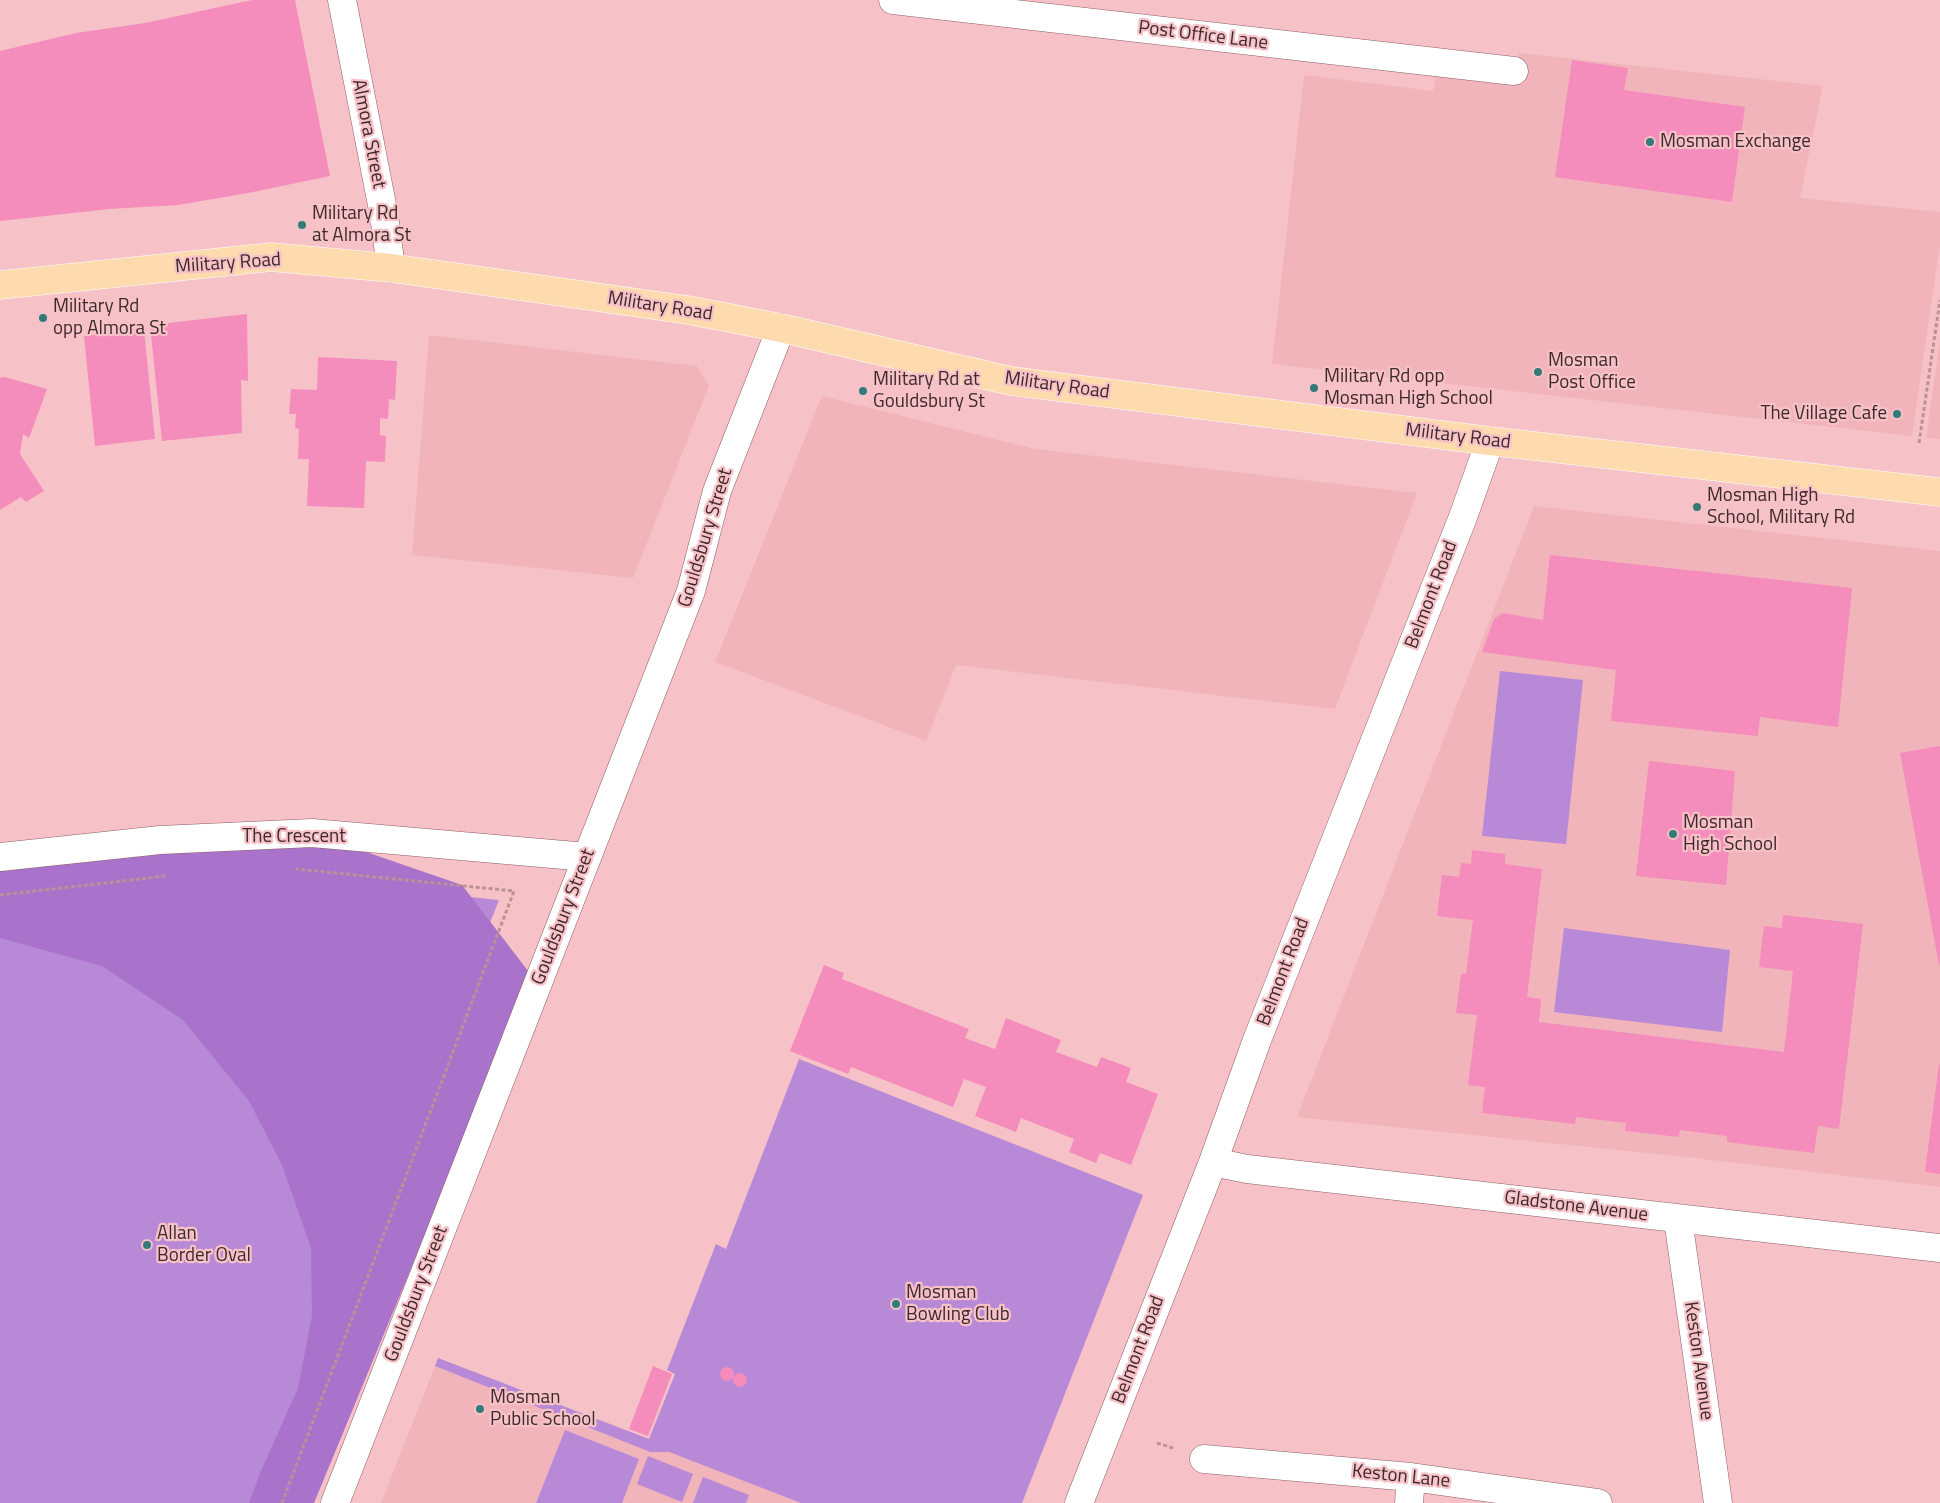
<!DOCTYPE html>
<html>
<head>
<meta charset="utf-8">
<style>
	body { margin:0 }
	canvas { display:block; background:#f7c2c7 }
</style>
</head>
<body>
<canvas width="1940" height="1503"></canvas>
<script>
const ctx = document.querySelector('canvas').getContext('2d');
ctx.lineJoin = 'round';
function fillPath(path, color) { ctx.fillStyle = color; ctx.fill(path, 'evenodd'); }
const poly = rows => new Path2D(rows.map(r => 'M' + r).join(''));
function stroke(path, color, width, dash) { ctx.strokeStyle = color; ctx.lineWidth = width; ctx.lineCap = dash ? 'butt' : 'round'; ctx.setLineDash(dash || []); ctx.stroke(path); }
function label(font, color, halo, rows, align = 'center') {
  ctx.font = font + ' "Titillium Web",sans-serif'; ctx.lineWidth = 4.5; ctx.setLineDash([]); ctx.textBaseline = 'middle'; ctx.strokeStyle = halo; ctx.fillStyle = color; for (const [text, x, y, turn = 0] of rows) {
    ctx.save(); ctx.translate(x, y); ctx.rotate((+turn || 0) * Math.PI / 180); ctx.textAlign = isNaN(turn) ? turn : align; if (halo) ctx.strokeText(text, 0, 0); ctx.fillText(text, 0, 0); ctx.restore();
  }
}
const built = poly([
	[1519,53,1823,86,1800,198,1940,212,1940,244,1912,436,1272,364,1304,75,1433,91,1436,74,1515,83],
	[429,335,697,366,709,386,633,578,412,555],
	[1940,339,1940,439,1926,438],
	[822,396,1035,449,1417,493,1335,709,956,665,926,741,715,662],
	[1534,506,1940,551,1940,1187,1686,1157,1297,1117],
	[435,1366,650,1452,669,1452,801,1503,381,1503]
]);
const green = poly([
	[1500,671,1583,680,1566,844,1482,836],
	[256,875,499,900,261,1503,0,1503,0,903],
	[1564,928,1730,950,1722,1032,1554,1012],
	[799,1059,1143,1195,1022,1503,801,1503,669,1452,650,1452,435,1366,438,1358,649,1439,675,1374,667,1370,716,1244,726,1249],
	[565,1430,639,1459,622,1503,536,1503],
	[648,1456,693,1474,682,1502,637,1484],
	[703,1477,749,1495,746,1503,693,1503]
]);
const forest = poly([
	[311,833,462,885,532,976,314,1503,249,1503,261,1471,298,1388,312,1316,311,1248,282,1165,249,1101,183,1020,102,966,0,938,0,852]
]);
const building = poly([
	[252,0,295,0,330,176,248,193,178,205,109,209,0,221,0,51,76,33,145,23],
	[1572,60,1628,68,1624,90,1745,107,1732,202,1555,177],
	[247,314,248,381,241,380,242,433,162,441,150,325],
	[144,329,155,439,95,446,84,336],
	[318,357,397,361,395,400,389,399,388,419,380,418,380,435,386,436,385,462,366,461,364,508,307,506,309,459,298,459,299,429,295,428,296,414,289,414,291,389,317,390],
	[5,377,47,389,29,438,23,434,20,454,44,491,26,502,21,497,0,510,0,378],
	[1550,555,1852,588,1838,727,1760,717,1758,736,1611,721,1616,670,1482,652,1494,619,1503,613,1543,620],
	[1940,746,1940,965,1939,965,1900,753],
	[1649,761,1735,771,1726,885,1636,876],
	[1472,850,1505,854,1505,864,1542,869,1527,997,1541,999,1539,1022,1784,1052,1793,971,1759,967,1764,926,1782,928,1783,915,1863,924,1839,1129,1818,1126,1814,1153,1727,1142,1727,1136,1680,1130,1679,1137,1625,1131,1626,1123,1576,1117,1575,1124,1482,1113,1485,1087,1468,1085,1477,1015,1456,1013,1461,974,1466,974,1473,920,1437,916,1442,875,1459,877,1461,863,1471,864],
	[824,965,844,973,842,979,969,1029,965,1038,995,1049,1006,1018,1061,1040,1056,1052,1097,1067,1101,1057,1131,1068,1126,1082,1158,1094,1131,1165,1100,1153,1096,1163,1069,1152,1074,1139,1021,1118,1016,1132,975,1116,986,1087,964,1079,953,1107,851,1067,848,1074,790,1051],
	[1939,1064,1940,1064,1940,1174,1925,1172],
	[653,1366,672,1374,648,1436,629,1429],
	'720 1374a7 7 0 1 1 14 0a7 7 0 1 1-14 0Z',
	'733 1380a7 7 0 1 1 14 0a7 7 0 1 1-14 0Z'
]);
const path = poly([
	[1919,443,1940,300],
	[0,895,166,876],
	[1157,1443,1173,1448],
	[282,1503,514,891,296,869]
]);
const minor = poly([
	[342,0,384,215,391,268],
	[893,0,1514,71],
	[0,857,160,840,312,833,587,857],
	[1213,1162,1247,1169,1940,1248],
	[1678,1219,1718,1503],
	[1204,1459,1411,1477,1598,1503],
	[335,1503,691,591,717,491,781,328],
	[1079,1503,1213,1162,1257,1040,1463,517,1490,441],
	[1409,1503,1411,1477]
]);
const major = poly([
	[0,285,271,257,391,268,688,310,781,328,1011,381,1490,441,1940,492]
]);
const markers = [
	[1650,142,5,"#327b78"],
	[302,225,5,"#327b78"],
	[43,318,5,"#327b78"],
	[1538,372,5,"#327b78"],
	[1314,388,5,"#327b78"],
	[863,391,5,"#327b78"],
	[1897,414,5,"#327b78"],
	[1697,507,5,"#327b78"],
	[1673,834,5,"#327b78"],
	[147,1245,5,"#327b78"],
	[896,1304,5,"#327b78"],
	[480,1409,5,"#327b78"]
];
const streetNames = [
	["Post Office Lane",1203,36,7],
	["Almora Street",368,134,79],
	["Military Road",228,264,-4],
	["Military Road",660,307,9],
	["Military Road",1057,386,8],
	["Military Road",1458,437,7],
	["Gouldsbury Street",706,538,-73],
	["Belmont Road",1432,595,-69],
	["The Crescent",294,837],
	["Gouldsbury Street",564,917,-69],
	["Belmont Road",1284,972,-69],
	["Gladstone Avenue",1576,1207,7],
	["Gouldsbury Street",417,1294,-69],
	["Belmont Road",1139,1350,-69],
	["Keston Avenue",1698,1361,82],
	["Keston Lane",1401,1477,6]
];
const poiNames = [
	["Mosman Exchange",1660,142],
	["Military Rd",312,214],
	["at Almora St",312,236],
	["Military Rd",53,307],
	["opp Almora St",53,329],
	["Mosman",1548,361],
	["Post Office",1548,383],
	["Military Rd opp",1324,377],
	["Mosman High School",1324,399],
	["Military Rd at",873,380],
	["Gouldsbury St",873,402],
	["The Village Cafe",1887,414,"right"],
	["Mosman High",1707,496],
	["School, Military Rd",1707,518],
	["Mosman",1683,823],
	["High School",1683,845],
	["Allan",157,1234],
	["Border Oval",157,1256],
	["Mosman",906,1293],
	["Bowling Club",906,1315],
	["Mosman",490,1398],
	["Public School",490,1420]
];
fillPath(built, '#f1b4bb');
fillPath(green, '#b889d6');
fillPath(forest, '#a973cb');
fillPath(building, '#f48cbc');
stroke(minor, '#8c5d63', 29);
stroke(major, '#fff', 29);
stroke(path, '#bc9196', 3, [4, 2.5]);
stroke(minor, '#fff', 28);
stroke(major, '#fedbaf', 28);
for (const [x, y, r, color] of markers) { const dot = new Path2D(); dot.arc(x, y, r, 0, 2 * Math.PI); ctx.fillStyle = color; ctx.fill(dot); stroke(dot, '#f7c2c7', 2); }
label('19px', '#3d292b', '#f7c2c7', streetNames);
label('19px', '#3d292b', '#f7c2c7', poiNames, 'left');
</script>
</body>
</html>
